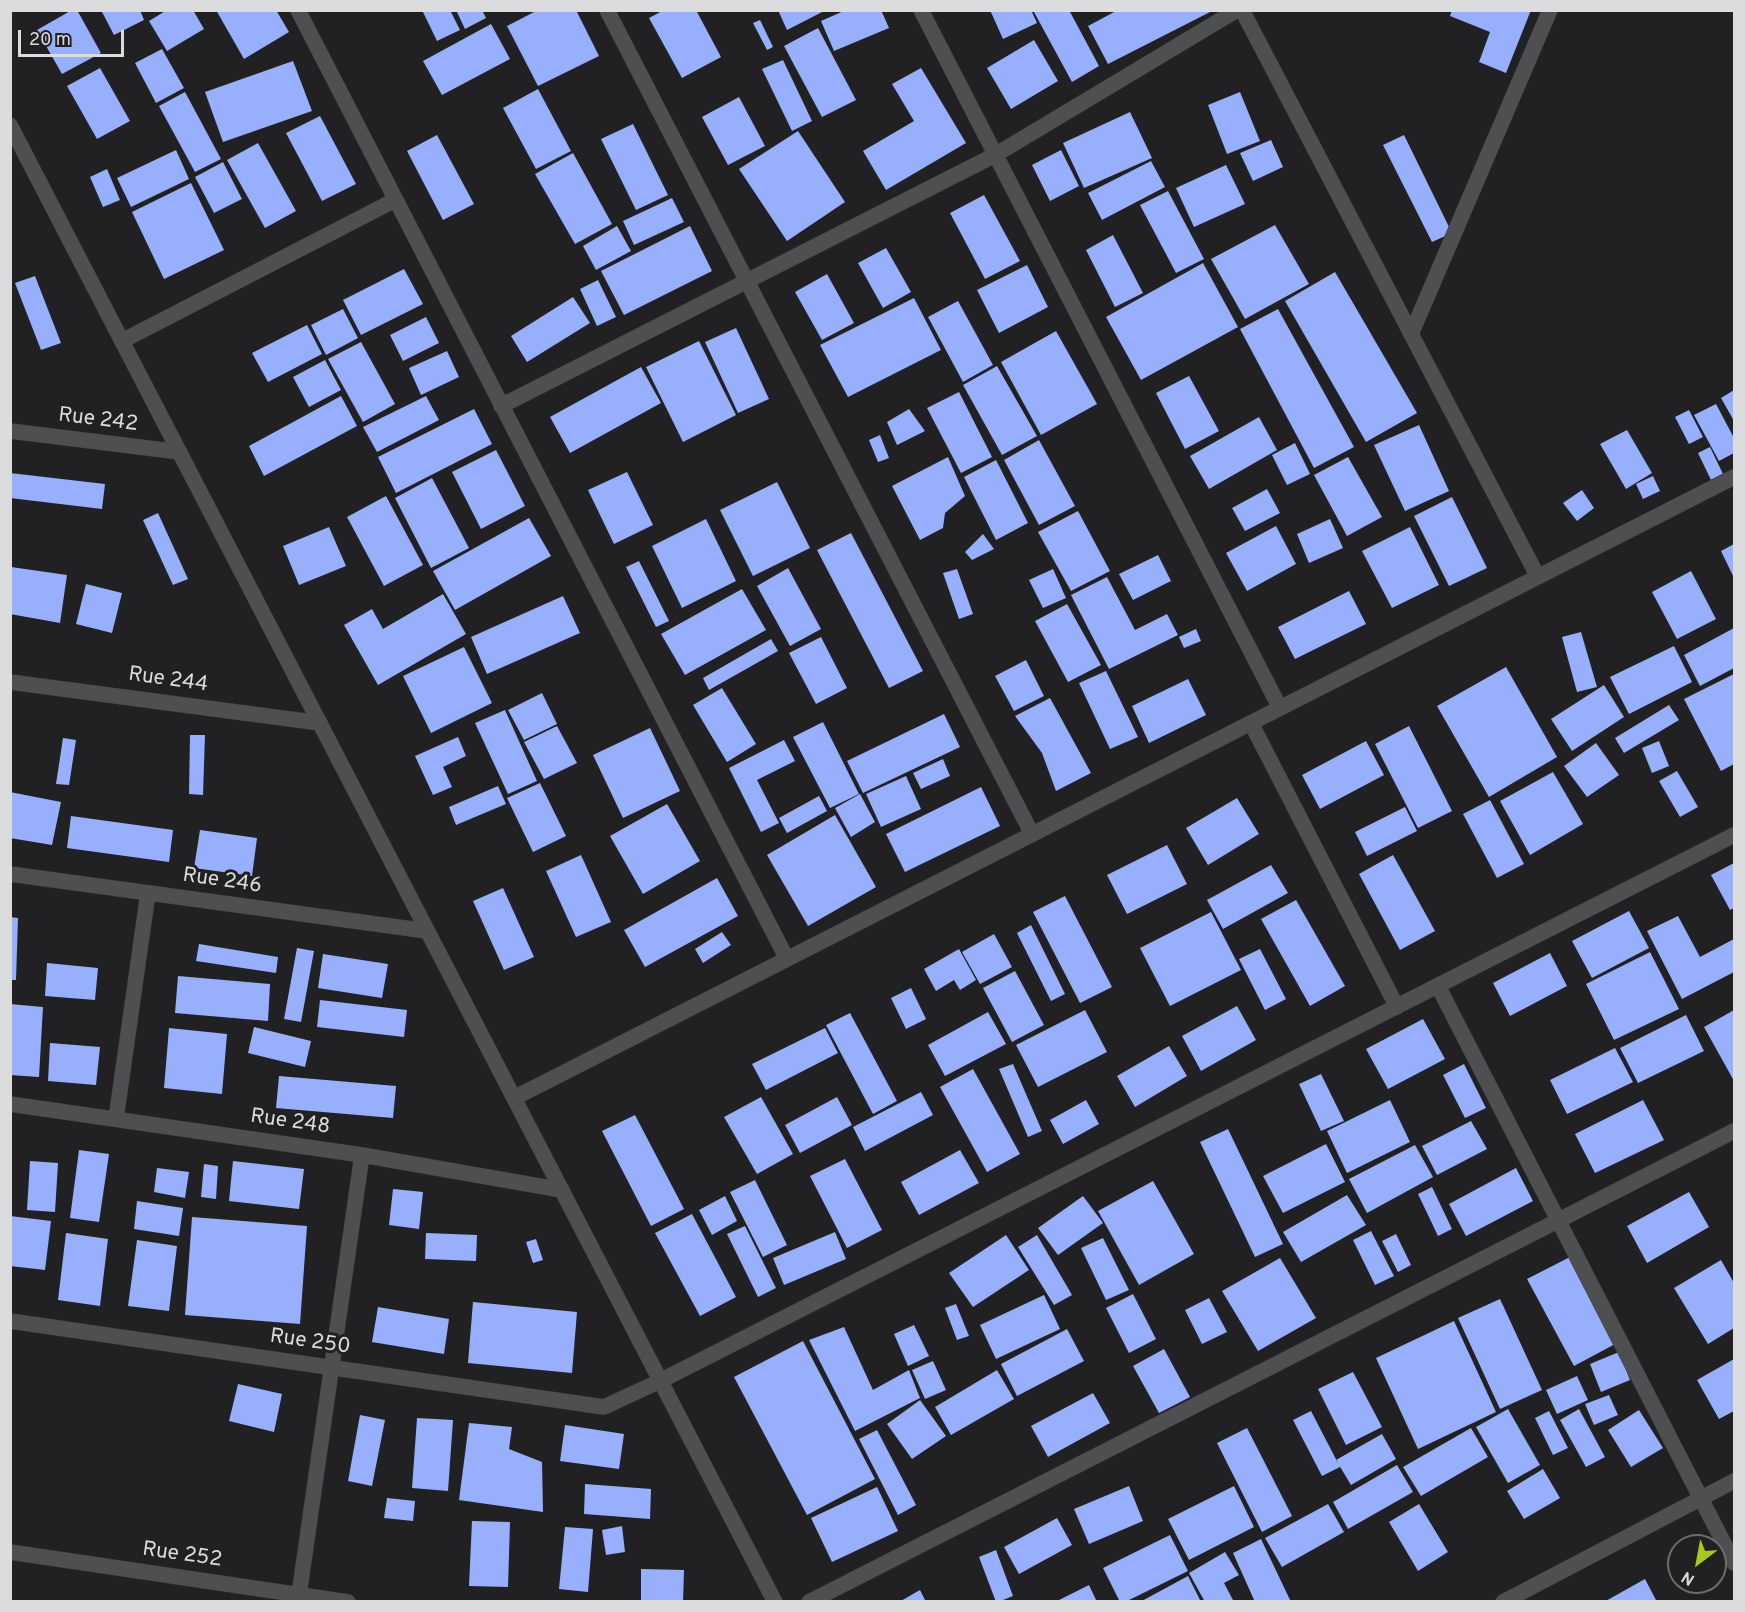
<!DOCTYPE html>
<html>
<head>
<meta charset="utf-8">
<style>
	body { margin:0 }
	#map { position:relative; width:1745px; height:1612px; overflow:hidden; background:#212123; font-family:Overpass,sans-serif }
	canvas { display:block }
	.frame { position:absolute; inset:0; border:12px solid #dcdcde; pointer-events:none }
	.north { position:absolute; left:1667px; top:1534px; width:60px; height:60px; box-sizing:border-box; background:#212123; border:2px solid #6c6c6e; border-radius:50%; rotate:212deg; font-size:16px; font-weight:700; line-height:24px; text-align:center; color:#dcdcde }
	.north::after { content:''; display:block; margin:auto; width:21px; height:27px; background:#a7c81f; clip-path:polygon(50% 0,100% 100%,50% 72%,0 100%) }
	.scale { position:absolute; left:18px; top:30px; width:106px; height:27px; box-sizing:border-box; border:3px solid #dcdcde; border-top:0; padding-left:8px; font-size:18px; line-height:21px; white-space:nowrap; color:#dcdcde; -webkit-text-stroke:4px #212123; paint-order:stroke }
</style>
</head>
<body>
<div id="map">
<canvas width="1745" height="1612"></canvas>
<div class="frame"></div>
<div class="north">N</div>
<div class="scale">20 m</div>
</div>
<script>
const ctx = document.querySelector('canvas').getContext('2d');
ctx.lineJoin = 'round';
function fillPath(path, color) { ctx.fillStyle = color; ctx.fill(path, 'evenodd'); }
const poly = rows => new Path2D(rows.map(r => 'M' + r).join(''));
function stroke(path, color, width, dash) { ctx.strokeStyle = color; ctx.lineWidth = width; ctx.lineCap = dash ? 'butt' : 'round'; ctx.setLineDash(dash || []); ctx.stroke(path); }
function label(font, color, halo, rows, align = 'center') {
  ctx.font = font + ' Overpass,sans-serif'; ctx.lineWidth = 6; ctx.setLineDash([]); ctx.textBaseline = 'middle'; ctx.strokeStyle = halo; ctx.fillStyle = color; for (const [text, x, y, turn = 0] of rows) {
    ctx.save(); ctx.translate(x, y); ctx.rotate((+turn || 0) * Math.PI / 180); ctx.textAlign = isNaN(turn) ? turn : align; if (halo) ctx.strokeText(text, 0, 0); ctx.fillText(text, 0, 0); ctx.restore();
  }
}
const building = poly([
	[72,10,77,10,101,53,62,74,37,30],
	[101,10,140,10,144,20,114,35],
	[167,10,193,10,204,29,167,51,149,21],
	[216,10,276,10,289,32,244,59],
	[422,10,450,10,460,30,437,41],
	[456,10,482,10,486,18,465,29],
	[538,10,576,10,599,56,538,86,507,26],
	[664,10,696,10,721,57,682,78,649,18],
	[778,10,826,10,787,30],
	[846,10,881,10,889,28,834,51,821,21],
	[990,10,1031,10,1037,23,1003,39],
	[1038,10,1069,10,1099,66,1072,82,1034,12],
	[1118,10,1214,10,1108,64,1088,26],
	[1452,10,1531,10,1506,73,1479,62,1490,32,1450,16],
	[760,20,773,47,767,50,753,23],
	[491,24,510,59,442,95,423,61],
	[818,28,856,100,822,117,784,46],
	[1034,40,1058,81,1011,109,987,68],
	[162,49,184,88,156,103,135,63],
	[783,60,812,121,792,131,762,69],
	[293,61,312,111,223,142,205,92],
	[100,68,130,121,97,139,67,86],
	[921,68,966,143,886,190,863,151,914,121,892,84],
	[538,89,571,151,536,169,503,108],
	[185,92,221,159,195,172,159,106],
	[1240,92,1260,141,1227,154,1208,105],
	[739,97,765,146,728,165,702,117],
	[1130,112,1152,158,1084,188,1063,143],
	[320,116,356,184,322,201,286,133],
	[633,124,668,195,636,210,601,139],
	[798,131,845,202,787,241,739,169],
	[437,135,474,204,443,220,407,151],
	[1404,135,1452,233,1432,242,1383,145],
	[1271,140,1283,167,1253,181,1240,153],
	[258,143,296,211,265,228,227,160],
	[176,150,189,179,131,207,117,178],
	[1061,150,1079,186,1050,201,1032,165],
	[573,153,612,224,575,244,535,174],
	[1151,161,1165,187,1102,220,1088,193],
	[223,162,242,199,214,213,195,177],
	[1226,165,1245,204,1194,227,1176,188],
	[107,169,120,200,103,207,90,177],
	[191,183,224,250,164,279,132,212],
	[1168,191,1204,259,1176,273,1140,205],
	[984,195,1020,261,985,279,950,213],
	[672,198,684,222,634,245,623,221],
	[1275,225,1309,284,1245,319,1211,259],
	[617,226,631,251,596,270,583,246],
	[690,226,712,271,624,315,601,271],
	[1113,235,1143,293,1115,307,1086,250],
	[886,248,911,292,883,308,858,263],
	[1203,263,1238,327,1141,380,1106,317],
	[1027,265,1048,307,999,333,977,290],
	[404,269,423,304,361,335,343,300],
	[1335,272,1417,413,1366,442,1285,301],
	[827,274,854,323,822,340,795,292],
	[35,276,61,343,41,350,15,283],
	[598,280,616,317,597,326,580,289],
	[573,297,590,323,527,362,511,336],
	[914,298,941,350,848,397,820,345],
	[958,301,993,365,963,382,928,317],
	[343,309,358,338,326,355,311,325],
	[1278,309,1354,447,1314,468,1240,329],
	[426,317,439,343,403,361,390,335],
	[307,325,322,354,268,382,252,353],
	[736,328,769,399,738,413,705,342],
	[1056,331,1097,404,1041,435,1001,362],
	[699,341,736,415,683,442,646,367],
	[361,342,395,404,363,422,328,359],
	[447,351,459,377,421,395,409,368],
	[325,360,341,390,309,407,293,377],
	[997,366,1037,436,1002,455,963,385],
	[641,367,661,403,570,453,550,417],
	[1189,376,1219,431,1185,449,1156,393],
	[1734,390,1734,421,1721,398],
	[959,392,992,457,961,473,927,408],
	[341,396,357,426,264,476,249,446],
	[426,396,439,420,377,452,363,427],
	[1716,404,1734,438,1734,453,1719,461,1694,415],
	[474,409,492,444,396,493,378,457],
	[909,409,925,431,897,445,887,422],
	[1689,410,1703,437,1689,444,1675,417],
	[1259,417,1277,450,1209,489,1190,456],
	[1419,425,1449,491,1405,511,1374,445],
	[1627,430,1652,473,1626,489,1600,444],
	[880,435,889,458,878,462,869,440],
	[1039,440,1075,506,1039,525,1004,460],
	[1295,443,1310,474,1287,485,1272,455],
	[1710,447,1723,474,1711,480,1698,453],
	[496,450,525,506,481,529,452,472],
	[948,457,965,496,945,513,943,528,920,540,892,486],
	[1348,457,1382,517,1347,536,1314,475],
	[996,460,1028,523,996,540,964,477],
	[627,472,653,525,614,544,588,490],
	[10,473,105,484,102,509,10,498],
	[1653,476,1660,491,1643,499,1636,484],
	[432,478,469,548,431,568,395,498],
	[777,482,810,548,753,576,720,510],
	[1267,489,1280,513,1245,531,1232,508],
	[1582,490,1594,508,1577,521,1563,503],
	[386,496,423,565,384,586,347,517],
	[1452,497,1487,568,1449,586,1414,516],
	[1078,511,1110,571,1071,591,1038,532],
	[158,513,188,579,173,585,143,520],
	[529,518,551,556,455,610,433,571],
	[706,519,736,581,682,608,652,546],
	[1330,519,1343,548,1309,563,1297,534],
	[1276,526,1296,564,1247,591,1226,553],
	[329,527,346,566,299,585,283,546],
	[1410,527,1439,585,1392,608,1362,551],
	[851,533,923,671,889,688,817,550],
	[983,534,994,549,972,560,965,552],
	[1734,544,1734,578,1721,551],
	[1158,555,1171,581,1133,600,1119,574],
	[639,561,669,621,656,627,626,567],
	[11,567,67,575,60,623,10,614],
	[788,568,821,629,790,646,757,586],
	[957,569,973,614,959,619,943,573],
	[1053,569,1066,598,1043,608,1029,580],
	[1691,571,1716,619,1677,639,1652,592],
	[1107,577,1135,630,1167,614,1178,635,1109,669,1071,595],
	[86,584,122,593,112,633,76,624],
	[742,589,766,630,685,675,661,634],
	[1349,591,1366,624,1295,659,1278,627],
	[443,594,466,634,378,685,344,625,372,609,383,629],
	[563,596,580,633,487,674,471,637],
	[1067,604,1101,665,1068,682,1035,621],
	[1734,628,1734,668,1700,686,1684,655],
	[1196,629,1201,641,1184,648,1179,637],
	[1581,632,1597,687,1577,692,1562,637],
	[821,637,847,688,816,704,789,653],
	[771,639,778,651,709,690,703,678],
	[1674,646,1692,682,1629,714,1610,677],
	[464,647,492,703,431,733,403,676],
	[1026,660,1044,696,1014,711,995,676],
	[1506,667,1557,757,1489,797,1437,706],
	[1106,671,1138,737,1110,749,1079,683],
	[1734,674,1734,764,1721,771,1684,699],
	[1188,679,1206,715,1149,743,1132,706],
	[1604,685,1624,717,1572,751,1551,719],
	[722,688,756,744,727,762,693,705],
	[542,693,557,724,524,740,508,710],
	[1050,698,1091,773,1056,791,1042,753,1015,716],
	[1669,705,1679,720,1624,753,1615,738],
	[505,710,537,781,508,794,475,723],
	[944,714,960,747,863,793,847,761],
	[823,722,859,794,830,808,793,737],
	[557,726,577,763,544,779,524,742],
	[1409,726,1452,811,1418,828,1375,744],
	[650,728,680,791,623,818,593,755],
	[190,735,205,735,203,795,189,794],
	[458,737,466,756,443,767,452,787,433,795,415,756],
	[63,738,76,740,69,785,56,784],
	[784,740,795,761,757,780,779,823,761,832,729,768],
	[1366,741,1384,775,1320,809,1302,775],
	[1659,741,1669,766,1652,773,1642,748],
	[1596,743,1619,775,1587,797,1564,766],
	[943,759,950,776,921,789,913,773],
	[1677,771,1698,807,1680,817,1659,781],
	[1553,772,1583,824,1530,855,1500,801],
	[906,776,921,809,881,827,866,794],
	[540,783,566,836,533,852,507,798],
	[498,786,506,804,456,825,449,807],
	[981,787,1000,826,905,872,886,834],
	[10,792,61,802,52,845,10,838],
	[860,794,875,822,851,837,835,808],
	[819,796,827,811,787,833,779,818],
	[1237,798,1259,834,1208,865,1186,828],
	[1490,800,1524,864,1497,878,1463,814],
	[667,804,700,861,643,894,610,836],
	[1405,807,1417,831,1367,856,1355,832],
	[835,815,876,887,808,926,767,855],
	[71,816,173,830,169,862,67,848],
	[200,830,257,838,252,876,194,868],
	[1167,845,1187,884,1127,914,1107,875],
	[581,855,611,922,576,937,546,871],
	[1393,855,1435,931,1400,950,1359,874],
	[1734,863,1734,908,1730,910,1711,875],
	[1271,865,1288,893,1223,929,1207,900],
	[717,878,738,916,645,967,624,930],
	[503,888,534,957,504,970,473,901],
	[1065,896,1112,987,1080,1003,1033,912],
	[1296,900,1345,986,1310,1006,1261,919],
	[1629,911,1649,948,1592,978,1572,941],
	[1211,912,1241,970,1170,1006,1140,948],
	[1678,916,1700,957,1734,939,1734,972,1682,999,1647,931],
	[10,917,18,918,16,980,10,980],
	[1031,925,1065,994,1051,1001,1017,933],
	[722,932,731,945,703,963,695,949],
	[994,934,1012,967,980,984,962,952],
	[199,944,278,957,276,973,196,961],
	[297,948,314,951,301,1022,284,1019],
	[959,949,976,980,960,990,954,980,936,991,924,969],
	[1260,949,1286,999,1265,1010,1239,959],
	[1650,952,1679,1009,1614,1040,1586,984],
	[1550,953,1567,986,1510,1016,1493,983],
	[323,954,388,964,382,998,318,988],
	[47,963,98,968,95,1000,45,996],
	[1015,971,1044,1025,1012,1042,983,988],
	[178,976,270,984,268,1021,175,1013],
	[911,988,926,1019,906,1029,891,998],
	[320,1000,407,1010,404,1037,317,1027],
	[10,1004,43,1007,39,1077,10,1075],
	[1237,1006,1256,1040,1201,1071,1182,1036],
	[1085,1010,1107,1052,1038,1087,1016,1045],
	[1734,1010,1734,1081,1704,1027],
	[988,1012,1006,1044,945,1076,928,1045],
	[850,1013,897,1101,873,1114,826,1025],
	[1686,1015,1704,1051,1638,1083,1620,1048],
	[1423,1019,1445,1059,1388,1089,1366,1049],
	[254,1027,311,1041,305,1067,248,1053],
	[169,1028,227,1034,222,1094,164,1088],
	[825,1028,838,1053,766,1090,752,1064],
	[50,1043,100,1047,96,1085,48,1081],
	[1169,1046,1187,1076,1135,1107,1117,1076],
	[1615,1048,1633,1082,1567,1114,1550,1080],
	[1013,1064,1042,1131,1028,1137,999,1069],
	[1464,1064,1486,1108,1465,1118,1443,1075],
	[973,1069,1020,1154,987,1172,940,1087],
	[1321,1074,1344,1121,1321,1131,1299,1084],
	[279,1076,396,1086,393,1118,276,1108],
	[921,1092,933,1115,865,1151,853,1127],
	[761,1097,793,1154,757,1174,724,1117],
	[837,1097,852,1125,800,1153,785,1125],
	[1086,1100,1099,1124,1063,1144,1050,1120],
	[1390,1100,1410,1142,1347,1173,1327,1131],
	[1643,1100,1664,1140,1595,1173,1575,1134],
	[635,1115,684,1209,651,1226,602,1131],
	[1471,1121,1487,1149,1437,1175,1422,1146],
	[1228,1129,1283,1244,1255,1257,1200,1142],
	[1326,1144,1345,1182,1283,1213,1263,1176],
	[1415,1145,1433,1177,1367,1213,1349,1179],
	[79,1150,109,1154,99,1222,70,1218],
	[960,1150,979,1183,919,1215,901,1182],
	[845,1159,882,1230,847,1248,810,1176],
	[30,1161,58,1163,55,1212,27,1210],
	[233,1161,304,1169,299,1209,229,1201],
	[204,1164,218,1166,216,1199,201,1197],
	[157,1168,189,1172,185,1198,154,1192],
	[1516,1168,1533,1201,1466,1236,1449,1204],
	[755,1180,787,1245,763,1257,730,1192],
	[1153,1181,1194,1254,1139,1285,1098,1211],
	[1432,1187,1452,1229,1438,1236,1418,1194],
	[393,1189,423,1192,419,1229,389,1225],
	[1689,1192,1709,1227,1647,1263,1627,1226],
	[1347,1195,1366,1225,1301,1262,1283,1232],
	[725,1196,737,1221,712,1235,699,1210],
	[1083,1196,1103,1223,1058,1255,1038,1228],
	[137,1201,183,1208,179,1236,134,1229],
	[692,1214,736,1297,700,1316,655,1233],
	[10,1216,51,1221,45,1270,10,1266],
	[192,1217,307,1226,300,1324,185,1315],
	[745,1226,776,1288,758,1297,727,1234],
	[1371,1231,1394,1276,1375,1285,1353,1240],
	[835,1232,846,1259,784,1285,773,1258],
	[66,1233,108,1239,100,1306,58,1300],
	[426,1233,477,1235,476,1261,425,1259],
	[1396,1234,1411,1265,1398,1272,1382,1241],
	[1006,1235,1029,1270,973,1307,949,1273],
	[1037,1235,1072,1295,1054,1305,1018,1247],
	[1103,1238,1129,1290,1106,1300,1081,1248],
	[536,1239,543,1260,533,1263,526,1242],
	[137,1240,177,1246,169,1311,128,1306],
	[1570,1257,1617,1343,1574,1366,1527,1279],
	[1280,1258,1316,1318,1258,1351,1222,1291],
	[1721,1260,1734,1283,1734,1328,1708,1344,1674,1288],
	[1133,1294,1156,1339,1129,1353,1106,1308],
	[1044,1295,1060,1329,996,1359,980,1325],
	[1209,1298,1227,1332,1202,1344,1185,1310],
	[1500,1299,1542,1390,1500,1409,1458,1318],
	[473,1302,577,1312,572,1373,468,1363],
	[956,1304,969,1336,957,1340,945,1308],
	[378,1307,449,1319,444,1354,372,1342],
	[1454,1321,1496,1412,1418,1449,1376,1358],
	[914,1325,929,1356,908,1366,894,1334],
	[844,1327,873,1390,909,1370,920,1398,855,1431,809,1340],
	[1067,1329,1084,1361,1017,1396,1001,1364],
	[803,1341,875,1479,807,1515,734,1377],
	[1164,1349,1190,1397,1159,1413,1133,1366],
	[1619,1352,1630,1380,1601,1392,1590,1364],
	[1734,1359,1734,1411,1719,1419,1697,1380],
	[933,1361,946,1390,925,1399,912,1370],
	[997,1370,1014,1399,951,1435,935,1407],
	[1353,1372,1382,1427,1346,1445,1318,1389],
	[1577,1376,1588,1400,1557,1414,1546,1390],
	[238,1384,282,1394,274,1432,229,1421],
	[1093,1393,1110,1423,1048,1457,1031,1426],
	[1609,1395,1618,1415,1594,1425,1585,1404],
	[920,1400,946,1436,912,1459,887,1424],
	[1508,1409,1540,1465,1508,1483,1476,1427],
	[1579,1409,1605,1457,1586,1467,1560,1420],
	[1639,1410,1663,1448,1631,1467,1608,1430],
	[1311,1411,1340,1467,1322,1476,1293,1420],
	[1549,1411,1568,1448,1553,1455,1535,1418],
	[360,1415,385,1420,372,1486,348,1481],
	[417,1418,453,1420,448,1491,412,1488],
	[469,1423,512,1427,509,1449,542,1462,543,1512,459,1500],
	[565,1425,624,1434,619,1469,560,1461],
	[1247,1428,1292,1516,1262,1532,1217,1443],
	[1471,1428,1488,1457,1421,1496,1403,1467],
	[877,1430,916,1505,898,1515,859,1439],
	[1382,1434,1396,1459,1351,1485,1336,1460],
	[1397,1465,1413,1492,1348,1529,1333,1502],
	[1543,1469,1560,1498,1524,1519,1507,1491],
	[585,1484,651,1489,650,1519,584,1514],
	[1129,1486,1143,1521,1089,1544,1074,1509],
	[1234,1486,1254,1527,1189,1560,1168,1519],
	[877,1487,898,1531,832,1562,811,1518],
	[387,1498,415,1501,413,1521,384,1518],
	[1328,1504,1344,1532,1282,1567,1265,1538],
	[1419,1504,1448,1552,1418,1571,1389,1522],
	[1057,1518,1072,1545,1019,1574,1004,1547],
	[472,1521,510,1522,508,1587,469,1586],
	[622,1526,625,1552,606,1555,602,1530],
	[565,1527,593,1529,588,1592,559,1589],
	[1170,1535,1188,1571,1125,1602,1120,1602,1103,1568],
	[1261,1539,1291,1602,1255,1602,1233,1553],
	[996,1550,1013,1596,998,1602,996,1602,979,1557],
	[1225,1552,1239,1575,1224,1583,1234,1602,1205,1602,1189,1573],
	[641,1569,684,1570,683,1602,641,1602],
	[1188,1576,1201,1602,1140,1602],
	[1645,1579,1657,1602,1604,1602],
	[1089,1585,1097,1602,1055,1602],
	[920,1590,926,1602,899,1602]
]);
const street = poly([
	[298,10,787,959],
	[607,10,1032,834],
	[921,10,1280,708],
	[1242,10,1538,577],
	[1412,332,1550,10],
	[122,341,395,200],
	[501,406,995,155,1237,10],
	[10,431,180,452],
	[10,682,320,723],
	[1251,723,1397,1007],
	[10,874,427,931],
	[1438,986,1734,1563],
	[514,1098,1734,477],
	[10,1104,362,1155,562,1190],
	[116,1119,148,893],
	[10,1321,604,1407,660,1381,1734,835],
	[10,1552,348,1602],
	[298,1602,362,1155],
	[809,1602,1734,1131],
	[1503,1602,1734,1481]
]);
const secondary = poly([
	[10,125,775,1602]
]);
const streetNames = [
	["Rue 242",98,421,7],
	["Rue 244",168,681,8],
	["Rue 246",222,882,8],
	["Rue 248",290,1123,8],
	["Rue 250",310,1343,8],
	["Rue 252",182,1556,8]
];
fillPath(building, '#98affe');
stroke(street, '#3c3d3f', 16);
stroke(secondary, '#3c3d3f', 16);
stroke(street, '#4e4f51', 15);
stroke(secondary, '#4e4f51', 15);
label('21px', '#dcdcde', '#212123', streetNames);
</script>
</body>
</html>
